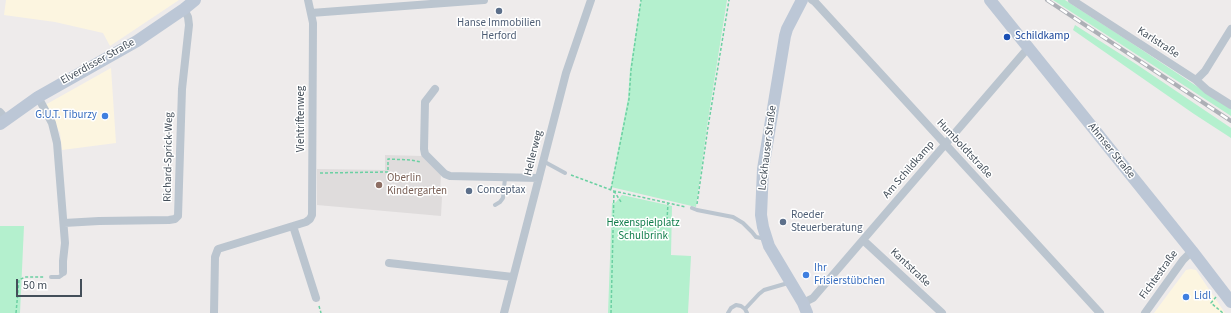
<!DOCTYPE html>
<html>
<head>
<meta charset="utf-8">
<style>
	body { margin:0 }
	#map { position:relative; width:1231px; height:313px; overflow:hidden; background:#eeebeb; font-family:"Source Sans 3",sans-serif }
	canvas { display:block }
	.scale { position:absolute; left:16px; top:279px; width:66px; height:18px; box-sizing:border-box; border:2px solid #434e59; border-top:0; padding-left:5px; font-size:12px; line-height:14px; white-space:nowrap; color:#434e59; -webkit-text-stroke:3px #fff; paint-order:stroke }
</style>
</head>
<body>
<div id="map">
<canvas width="1231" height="313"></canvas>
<div class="scale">50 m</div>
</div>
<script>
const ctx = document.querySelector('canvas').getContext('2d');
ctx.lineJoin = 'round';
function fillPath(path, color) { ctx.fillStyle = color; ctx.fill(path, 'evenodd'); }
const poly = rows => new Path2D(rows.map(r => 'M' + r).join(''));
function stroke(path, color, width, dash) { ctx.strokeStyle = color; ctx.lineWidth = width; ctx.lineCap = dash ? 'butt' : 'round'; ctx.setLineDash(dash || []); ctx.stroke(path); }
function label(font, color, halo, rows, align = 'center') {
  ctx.font = font + ' "Source Sans 3",sans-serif'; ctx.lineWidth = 3; ctx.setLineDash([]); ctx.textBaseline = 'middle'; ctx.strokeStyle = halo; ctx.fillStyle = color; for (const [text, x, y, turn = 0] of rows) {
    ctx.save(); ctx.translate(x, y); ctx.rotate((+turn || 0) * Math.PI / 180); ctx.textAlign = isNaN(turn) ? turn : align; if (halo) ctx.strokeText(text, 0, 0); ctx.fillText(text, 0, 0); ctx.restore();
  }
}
const commercial = poly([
	[6,0,179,0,110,46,103,33,55,22,4,15],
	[111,68,116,143,62,150,60,133,45,105],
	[1191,269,1196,270,1225,313,1154,313,1186,270]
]);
const education = poly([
	[385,155,422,156,441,173,440,196,442,197,441,216,317,205,317,169,385,170]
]);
const green = poly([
	[641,0,727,0,707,126,696,207,611,187,628,98,630,69],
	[1053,0,1065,0,1124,38,1231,109,1231,116],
	[1075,25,1136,64,1231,128,1231,138,1194,114,1073,30],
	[622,195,672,206,671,255,691,256,688,313,608,313,612,203,615,203],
	[0,226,24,226,20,313,0,313]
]);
const path = poly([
	[320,173,388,172,388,159,411,160,421,162],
	[571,175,614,191,686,207],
	[611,189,629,99,631,70,641,0],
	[614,191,621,202],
	[697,204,708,127,729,0],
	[667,220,668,203],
	[1216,297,1211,303,1223,313],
	[319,306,321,313],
	[16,313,19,280,25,277,45,277],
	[611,313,614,191]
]);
const lane = poly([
	[543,161,565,173],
	[495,205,500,202,503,198,505,178],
	[692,208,697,210,733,217,743,223,752,232,756,237,766,239],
	[51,277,59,277,62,275,63,272],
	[745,309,759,294,764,290,788,283],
	[728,313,731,308,736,305,741,306,745,309,747,313]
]);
const street = poly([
	[812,0,815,2,1100,313],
	[1072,0,1196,80,1207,90,1231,105],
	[311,13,484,0],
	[1196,80,1205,71,1231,29],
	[435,89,425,102,424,149,425,154,445,174,450,176,539,178],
	[38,97,52,123,57,143,65,243,63,261,63,272],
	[0,112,6,119],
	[64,223,99,221,169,220,175,219,178,216,182,89,189,25,188,17,184,9],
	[293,226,316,298],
	[863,240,942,313],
	[389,263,513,277],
	[803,303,813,298,1028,48],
	[214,313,215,257,218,249,306,222,310,219,312,215,313,23,308,0],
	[504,313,566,73,591,0],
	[1145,313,1183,260,1192,251]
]);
const secondary = poly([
	[802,0,787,29,785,36,763,169,761,215,763,227,769,246,803,303,807,313],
	[990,0,1192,251,1231,302],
	[0,124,38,97,137,41,184,9,195,0]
]);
const rail = poly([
	[1047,0,1231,121]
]);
const markers = [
	[499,11,4,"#5c6f8a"],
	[1007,37,4,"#1a4fb4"],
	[105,116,4,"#3f7fe0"],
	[379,185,4,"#8d6e63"],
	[469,191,4,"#5c6f8a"],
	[783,222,4,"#5c6f8a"],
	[806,275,4,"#3f7fe0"],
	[1186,297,4,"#3f7fe0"]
];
const serviceNames = [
	["Hanse Immobilien",499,24,"center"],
	["Herford",499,37,"center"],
	["Conceptax",477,191],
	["Roeder",791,216],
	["Steuerberatung",791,229]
];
const transitNames = [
	["Schildkamp",1015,37]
];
const streetNames = [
	["Karlstraße",1158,43,33],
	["Elverdisser Straße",98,62,-29],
	["Viehtriftenweg",302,119,-90],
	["Lockhauser Straße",768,148,-83],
	["Humboldtstraße",964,149,47],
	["Ahmser Straße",1111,151,51],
	["Hellerweg",534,153,-76],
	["Richard-Sprick-Weg",169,157,-89],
	["Am Schildkamp",909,170,-49],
	["Kantstraße",910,268,43],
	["Fichtestraße",1159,275,-54]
];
const shopNames = [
	["G.U.T. Tiburzy",97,116,"right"],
	["Ihr",814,269],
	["Frisierstübchen",814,282],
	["Lidl",1194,297]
];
const educationNames = [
	["Oberlin",387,179],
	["Kindergarten",387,192]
];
const parkNames = [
	["Hexenspielplatz",643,224],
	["Schulbrink",643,237]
];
fillPath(commercial, '#fcf5e0');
fillPath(education, '#dfdcdc');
fillPath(green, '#b4f0ce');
stroke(path, '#6bd0a2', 1.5, [3, 2]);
stroke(lane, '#bbc5cf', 4);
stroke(street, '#bbc5cf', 8);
stroke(secondary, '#bcc7d6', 12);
stroke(rail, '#adb0b6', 4);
stroke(rail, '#fff', 2.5, [8]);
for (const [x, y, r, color] of markers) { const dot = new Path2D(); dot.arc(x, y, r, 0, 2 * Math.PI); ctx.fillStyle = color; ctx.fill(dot); stroke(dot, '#fff', 1.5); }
label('11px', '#4e5e75', '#fff', serviceNames, 'left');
label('11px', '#164399', '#fff', transitNames, 'left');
label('11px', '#434e59', '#fff', streetNames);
label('11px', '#366cbe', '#fff', shopNames, 'left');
label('11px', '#785e54', '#fff', educationNames, 'left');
label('11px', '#117d4b', '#fff', parkNames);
</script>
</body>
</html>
